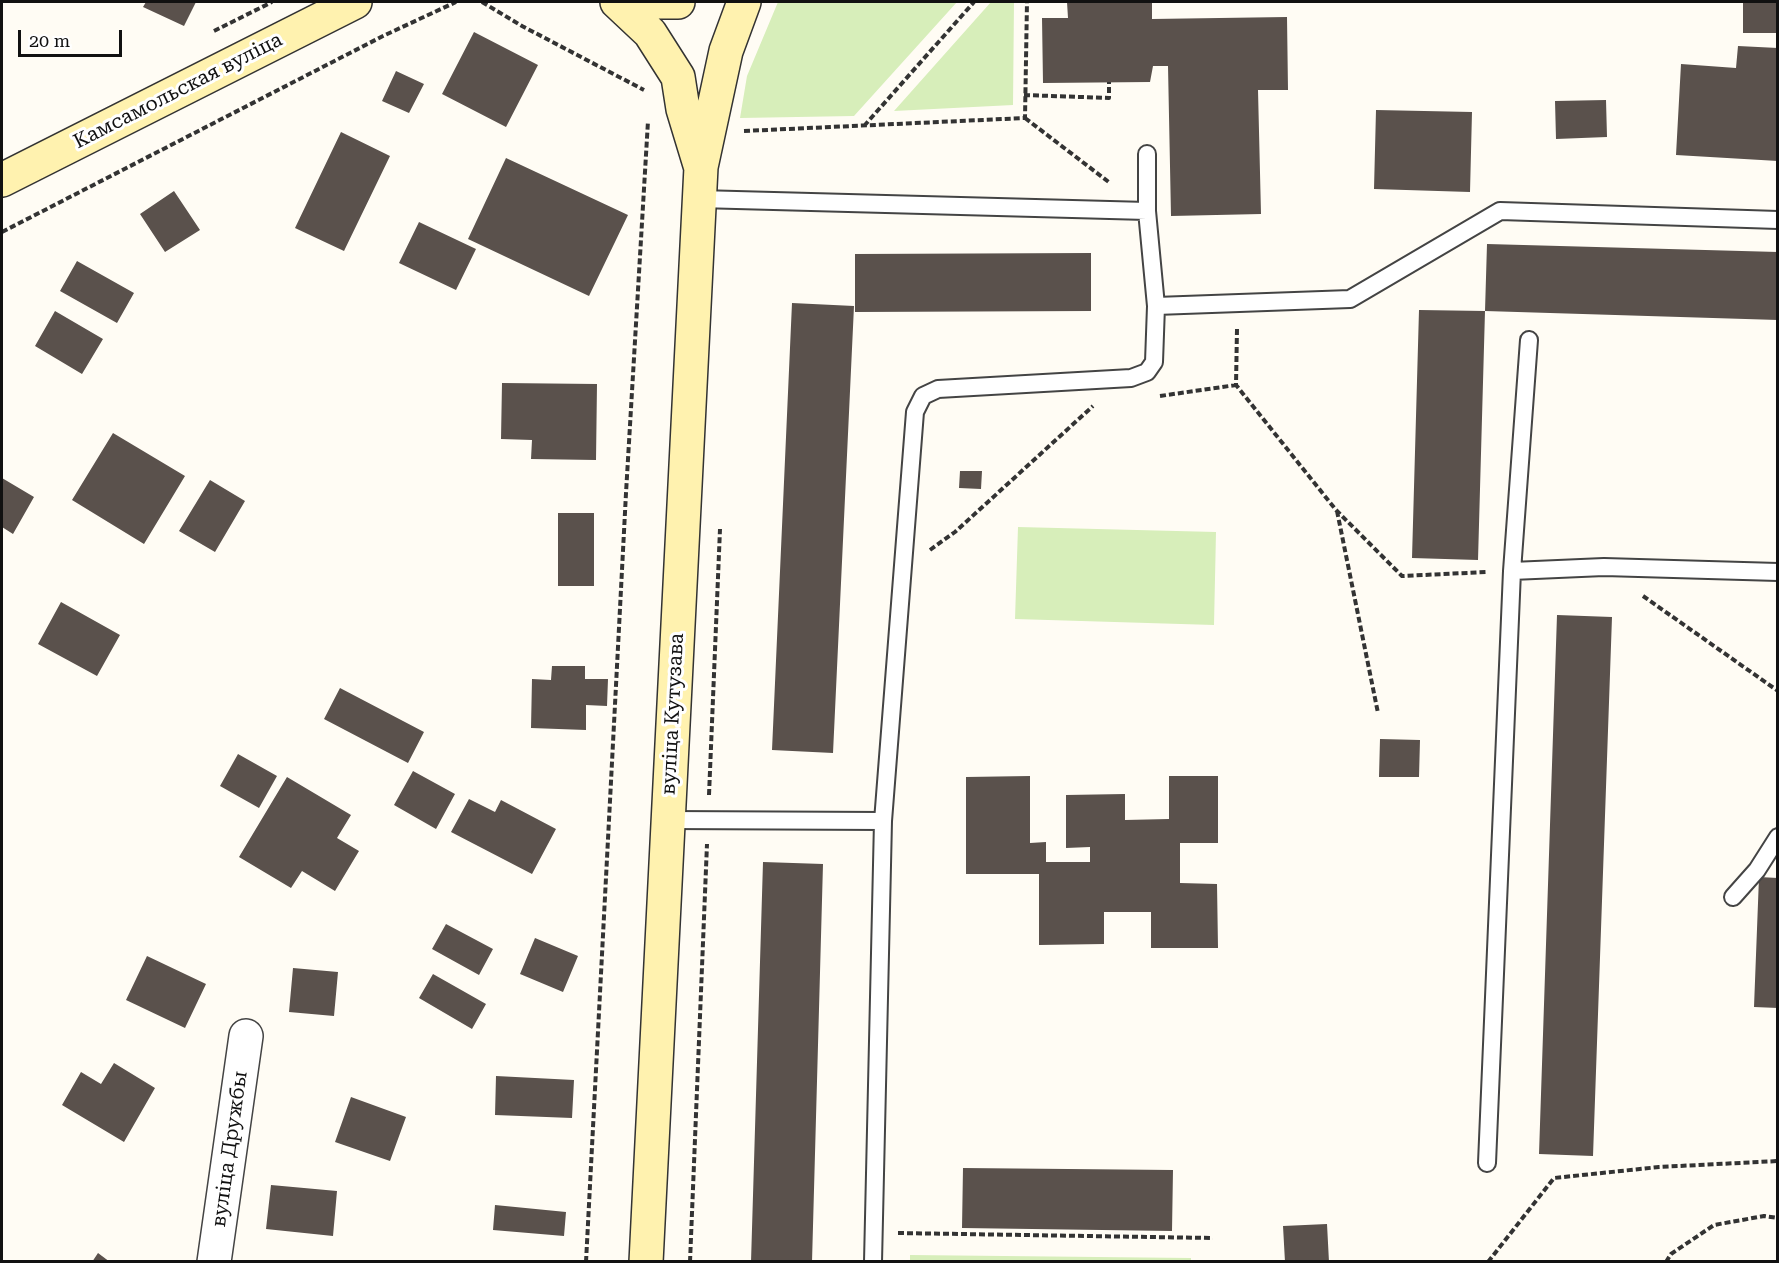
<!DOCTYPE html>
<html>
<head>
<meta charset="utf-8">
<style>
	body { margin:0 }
	#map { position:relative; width:1779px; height:1263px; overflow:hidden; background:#fffcf4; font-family:"Roboto Serif",serif }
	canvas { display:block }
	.frame { position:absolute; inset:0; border:3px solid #111; pointer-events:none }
	.scale { position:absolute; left:18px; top:30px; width:104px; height:27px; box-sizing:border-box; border:3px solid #111; border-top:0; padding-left:8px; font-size:18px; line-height:21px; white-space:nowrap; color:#111; -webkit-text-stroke:4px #fff; paint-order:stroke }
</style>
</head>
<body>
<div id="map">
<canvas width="1779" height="1263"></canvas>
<div class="frame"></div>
<div class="scale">20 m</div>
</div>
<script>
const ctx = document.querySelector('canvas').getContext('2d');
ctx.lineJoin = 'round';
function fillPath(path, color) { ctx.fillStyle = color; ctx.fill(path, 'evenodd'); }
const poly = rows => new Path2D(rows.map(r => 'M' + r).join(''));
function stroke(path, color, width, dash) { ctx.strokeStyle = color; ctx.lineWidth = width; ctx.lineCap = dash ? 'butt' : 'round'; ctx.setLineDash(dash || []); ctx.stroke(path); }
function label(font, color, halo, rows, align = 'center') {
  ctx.font = font + ' "Roboto Serif",serif'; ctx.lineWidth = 6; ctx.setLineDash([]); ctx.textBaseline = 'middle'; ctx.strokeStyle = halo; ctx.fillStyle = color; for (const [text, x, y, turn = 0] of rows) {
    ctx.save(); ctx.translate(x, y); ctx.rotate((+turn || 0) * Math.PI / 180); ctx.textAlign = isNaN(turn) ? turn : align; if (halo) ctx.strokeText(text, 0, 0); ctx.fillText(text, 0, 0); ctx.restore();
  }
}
const green = poly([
	[778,2,957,2,854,116,740,118,747,76],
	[991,2,1014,2,1013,105,894,111],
	[1018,527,1216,532,1214,625,1015,619],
	[910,1255,1191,1258,1191,1262,910,1262]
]);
const building = poly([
	[146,2,196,2,184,26,143,7],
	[1067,2,1152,2,1152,19,1287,17,1288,90,1258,90,1261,214,1171,216,1168,66,1153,66,1150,82,1043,83,1042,18,1068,18],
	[1743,2,1778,2,1778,33,1743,33],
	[474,32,538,65,506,127,442,94],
	[1738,46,1778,48,1778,161,1676,155,1681,64,1736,68],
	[396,71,424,84,409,113,382,101],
	[1606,100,1607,137,1556,139,1555,101],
	[1376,110,1472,112,1470,192,1374,189],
	[341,132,390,156,344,251,295,228],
	[506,158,628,215,589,296,468,239],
	[174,191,200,230,165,252,140,214],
	[419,222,476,249,456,290,399,263],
	[1487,244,1778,252,1778,320,1485,311,1478,560,1412,558,1419,310,1485,311],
	[1091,253,1091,311,855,312,855,254],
	[77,261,134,293,117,323,60,291],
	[792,303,854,306,833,753,772,750],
	[55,311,103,339,82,374,35,346],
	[502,383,597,384,596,460,531,459,532,440,501,439],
	[113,433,185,476,144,544,72,500],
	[960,471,982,471,981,489,959,488],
	[2,478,34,497,13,534,2,527],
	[210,480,245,501,215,552,179,531],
	[558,513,594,513,594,586,558,586],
	[61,602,120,635,97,676,38,644],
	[1557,615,1612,617,1593,1156,1539,1154],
	[552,666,585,666,585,679,608,679,607,706,586,705,586,730,531,728,532,679,551,680],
	[340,688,424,732,408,763,324,719],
	[1380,739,1420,740,1419,777,1379,777],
	[238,754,277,776,259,808,220,786],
	[413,771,455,794,436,829,394,805],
	[1030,776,1030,843,1046,842,1046,862,1090,862,1090,847,1066,848,1066,795,1125,794,1125,820,1169,819,1169,776,1218,776,1218,843,1180,843,1180,883,1217,884,1218,948,1151,948,1151,912,1104,912,1104,944,1039,945,1039,874,966,874,966,777],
	[287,777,351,815,337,838,359,851,335,891,302,871,291,888,239,857],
	[469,799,495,812,501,800,556,829,532,874,451,832],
	[763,862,823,864,812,1262,751,1262],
	[1759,877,1778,878,1778,1008,1754,1007],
	[446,924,493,949,479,975,432,949],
	[535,938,578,956,563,992,520,974],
	[147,956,206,984,185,1028,126,1000],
	[293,968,338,972,334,1016,289,1012],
	[433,974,486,1004,472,1029,419,998],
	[114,1063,155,1088,124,1142,62,1105,81,1072,101,1084],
	[496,1076,574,1080,572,1118,495,1115],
	[351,1097,406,1117,390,1161,335,1142],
	[963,1168,1173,1170,1172,1231,962,1228],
	[271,1185,337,1191,333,1236,266,1229],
	[495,1205,566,1212,564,1236,493,1230],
	[1327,1224,1329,1262,1285,1262,1283,1226],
	[98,1253,110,1262,92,1262]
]);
const path = poly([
	[482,2,522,26,644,90],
	[214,31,272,2],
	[1024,95,1109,98,1109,82],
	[1025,118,1110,183],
	[864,126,974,2],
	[744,131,1025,118,1027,2],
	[2,232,383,36,456,2],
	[1237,329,1236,385,1336,510,1402,576,1487,572],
	[1160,396,1236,385],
	[1337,511,1378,713],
	[930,550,955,532,1093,406],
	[1643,596,1778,691],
	[709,795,720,529],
	[898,1233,1213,1238],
	[586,1262,626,493,648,121],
	[690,1262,707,844],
	[1488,1262,1554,1178,1659,1167,1778,1161],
	[1666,1262,1671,1254,1714,1225,1764,1216,1778,1218]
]);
const service = poly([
	[699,199,1147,211],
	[1156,306,1350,299,1500,211,1778,220],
	[1512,571,1604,567,1778,572],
	[668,820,883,821],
	[1733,897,1757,870,1778,837],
	[1487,1163,1512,571,1529,340],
	[873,1262,883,821,915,412,923,396,938,389,1131,378,1147,372,1154,362,1156,306,1147,211,1147,154]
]);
const minor = poly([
	[214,1262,246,1036]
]);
const secondary = poly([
	[617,2,650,33,678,77,683,109,700,165],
	[657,2,678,2],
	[2,180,355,2],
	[646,1262,701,167,726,51,744,2]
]);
const streetNames = [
	["Камсамольская вуліца",178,91,-27],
	["вуліца Кутузава",673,714,-87],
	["вуліца Дружбы",230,1149,-82]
];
fillPath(green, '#d7eeba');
fillPath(building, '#5a514c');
stroke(service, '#444', 20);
stroke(minor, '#444', 36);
stroke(secondary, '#333', 36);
stroke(path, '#333', 4, [6, 3]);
stroke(service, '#fff', 16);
stroke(minor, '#fff', 33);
stroke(secondary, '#fff2af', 33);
label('20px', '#111', '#fff', streetNames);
</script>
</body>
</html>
